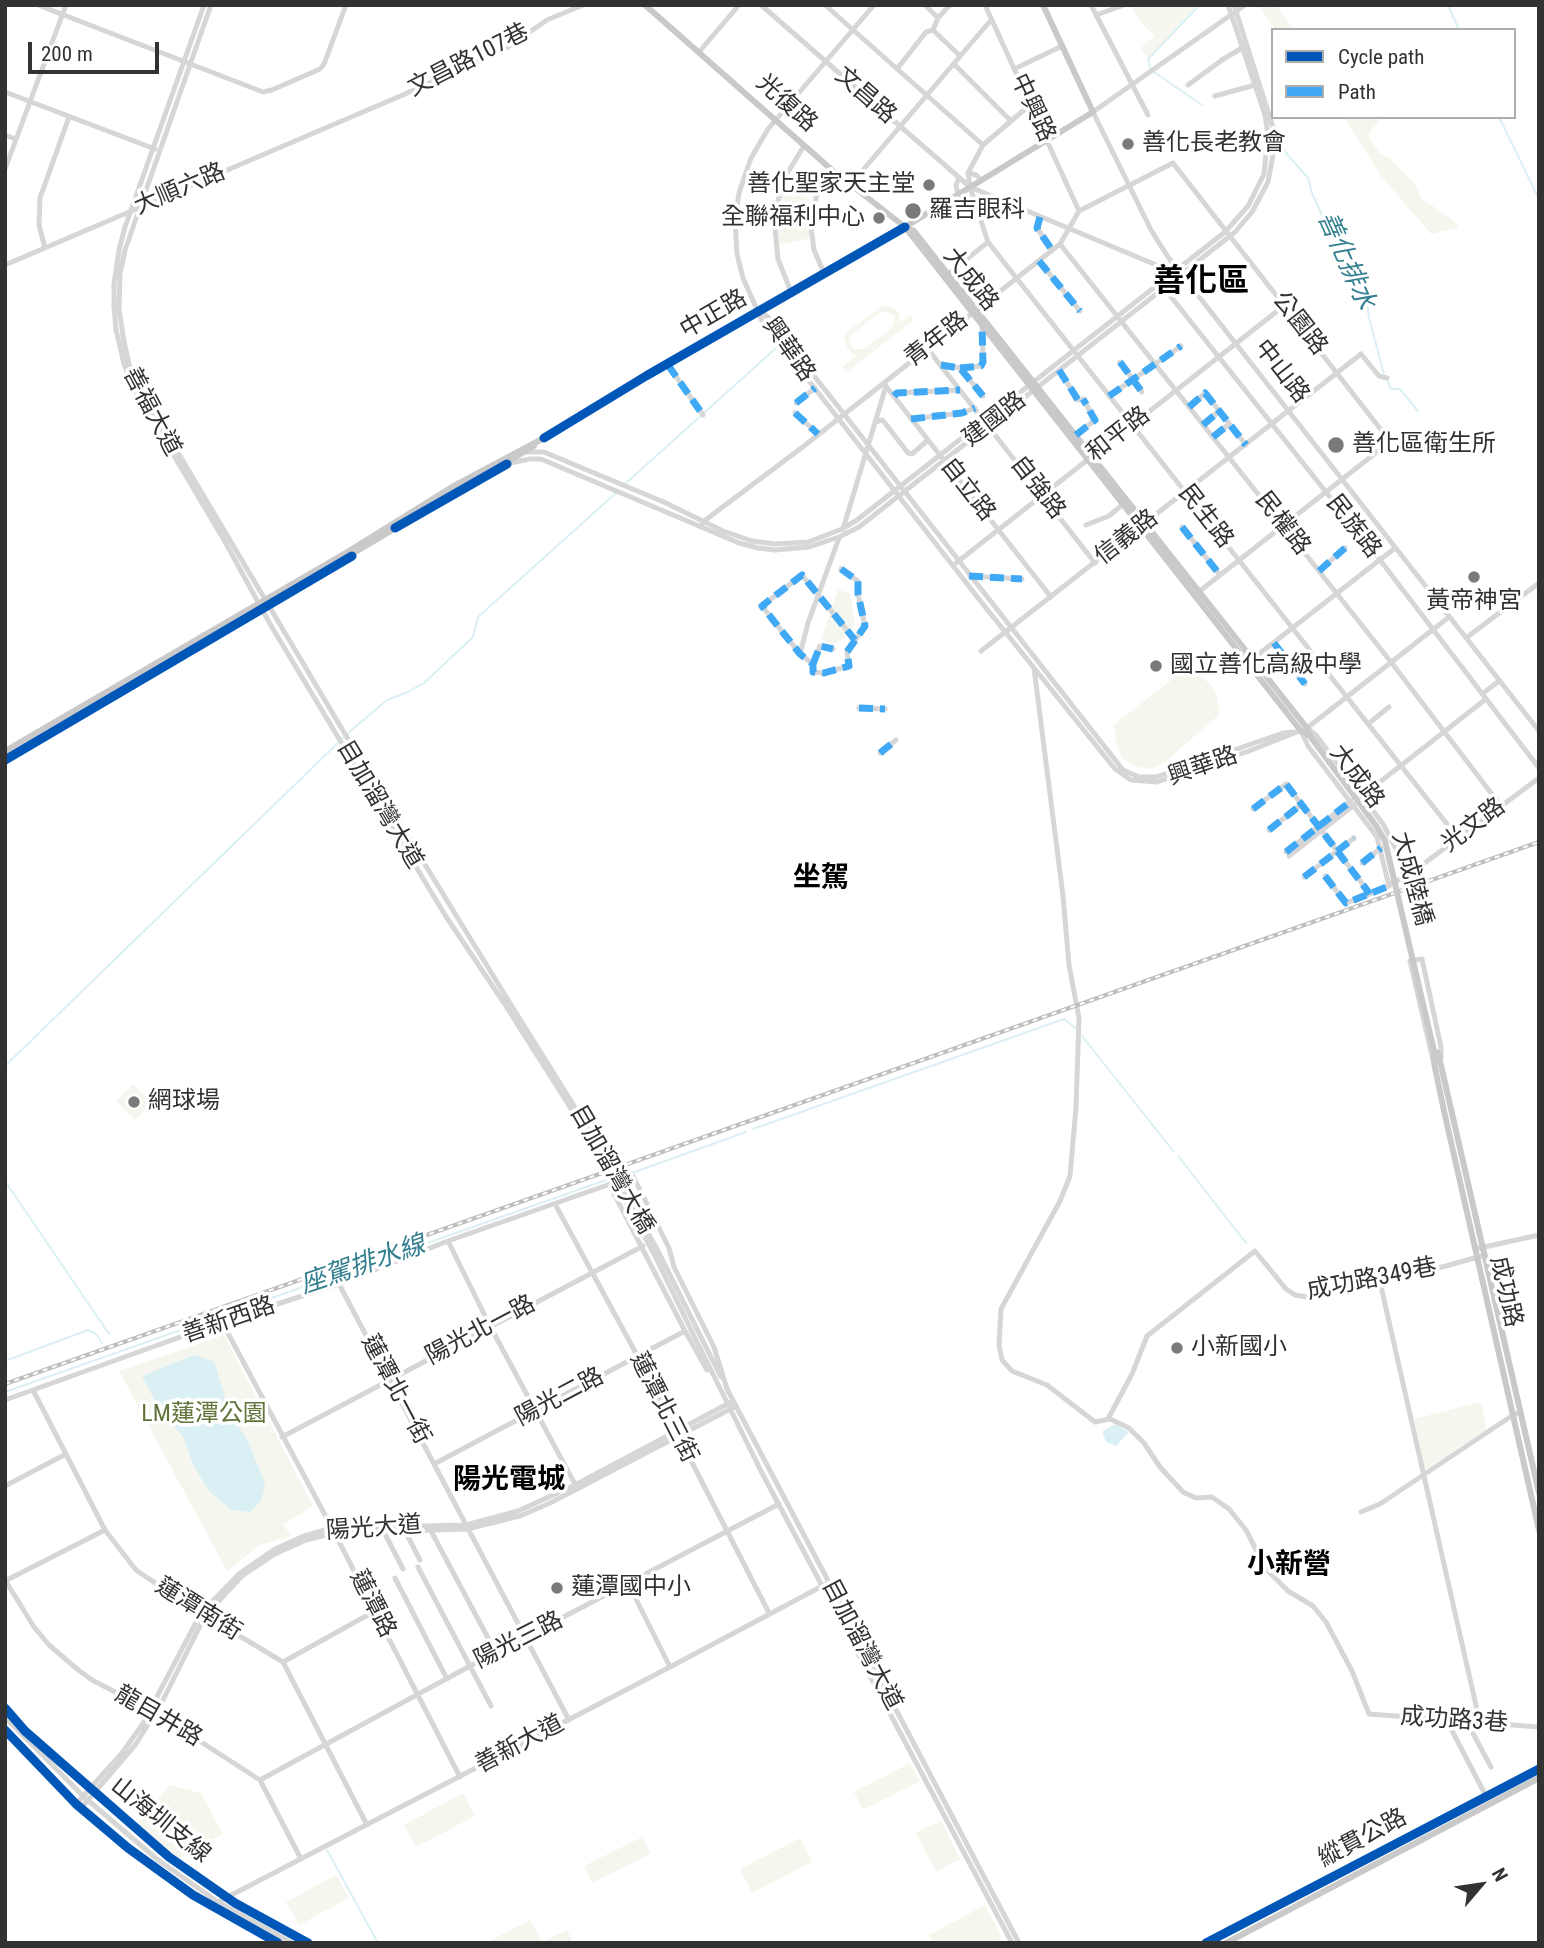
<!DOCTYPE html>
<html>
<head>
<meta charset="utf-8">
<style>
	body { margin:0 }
	#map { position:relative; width:1544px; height:1948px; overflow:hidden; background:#fff; font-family:"Roboto Condensed",sans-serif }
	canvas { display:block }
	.frame { position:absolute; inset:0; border:7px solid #323232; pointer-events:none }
	.legend { position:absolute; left:1271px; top:28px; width:245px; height:91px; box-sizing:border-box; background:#fff; border:2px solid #adadad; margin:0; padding:9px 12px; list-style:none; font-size:21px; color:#323232 }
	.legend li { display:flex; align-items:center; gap:14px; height:35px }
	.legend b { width:35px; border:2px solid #adadad }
	.north { position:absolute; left:1446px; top:1850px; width:70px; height:70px; -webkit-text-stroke:5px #fff; paint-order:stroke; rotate:61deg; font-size:19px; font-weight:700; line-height:28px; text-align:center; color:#323232 }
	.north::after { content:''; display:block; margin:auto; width:24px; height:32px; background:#323232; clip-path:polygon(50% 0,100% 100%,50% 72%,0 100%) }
	.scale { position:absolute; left:28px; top:42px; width:131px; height:32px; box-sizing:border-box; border:4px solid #323232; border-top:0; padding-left:9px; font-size:21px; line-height:24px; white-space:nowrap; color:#323232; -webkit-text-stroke:5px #fff; paint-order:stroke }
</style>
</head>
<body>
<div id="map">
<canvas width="1544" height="1948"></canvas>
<div class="frame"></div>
<ul class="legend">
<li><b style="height:9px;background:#0057b8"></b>Cycle path</li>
<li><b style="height:9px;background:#3fa9f5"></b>Path</li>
</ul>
<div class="north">N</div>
<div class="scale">200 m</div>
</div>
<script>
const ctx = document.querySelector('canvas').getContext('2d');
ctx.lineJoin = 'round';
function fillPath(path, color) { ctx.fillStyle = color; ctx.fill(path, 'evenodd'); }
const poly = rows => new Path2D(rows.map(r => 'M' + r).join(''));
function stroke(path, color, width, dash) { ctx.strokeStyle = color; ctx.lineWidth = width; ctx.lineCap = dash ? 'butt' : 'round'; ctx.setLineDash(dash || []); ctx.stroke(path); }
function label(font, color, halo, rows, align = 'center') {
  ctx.font = font + ' "Roboto Condensed","Noto Sans TC",sans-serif'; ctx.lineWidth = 7; ctx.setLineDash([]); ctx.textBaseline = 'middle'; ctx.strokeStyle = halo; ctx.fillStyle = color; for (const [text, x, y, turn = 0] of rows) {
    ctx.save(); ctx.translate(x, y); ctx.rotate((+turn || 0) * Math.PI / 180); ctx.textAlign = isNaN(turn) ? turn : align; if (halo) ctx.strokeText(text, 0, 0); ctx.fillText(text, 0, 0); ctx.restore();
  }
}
const green = poly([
	[1136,5,1195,5,1196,7,1148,58,1140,49,1155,35,1145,27,1131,7],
	[1258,5,1276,5,1294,30,1276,30],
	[1344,117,1382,117,1368,135,1379,153,1389,158,1415,184,1421,198,1454,221,1459,228,1431,234,1381,176],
	[782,190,812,200,808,217,778,215],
	[780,220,809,222,811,238,779,245,778,222],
	[883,305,895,309,899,314,900,323,910,315,914,320,847,372,842,367,857,355,852,354,848,349,844,337,847,332],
	[886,311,894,316,895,320,892,328,864,349,854,349,849,342,851,335,879,313],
	[838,590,850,593,855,624,845,638,832,645,821,639],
	[1184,670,1203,678,1213,687,1218,700,1219,715,1164,763,1152,769,1137,767,1123,759,1119,752,1115,738,1116,730,1112,726],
	[133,1084,152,1103,135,1120,116,1101],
	[224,1335,313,1506,283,1525,292,1536,260,1545,227,1571,119,1371],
	[1481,1402,1487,1429,1425,1470,1414,1419],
	[910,1763,920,1781,863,1810,854,1792],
	[170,1785,201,1793,223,1834,178,1859,136,1825],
	[463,1793,475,1816,416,1847,404,1825],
	[941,1820,960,1859,936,1872,916,1833],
	[642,1837,651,1854,592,1883,584,1866],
	[800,1838,812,1862,752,1893,740,1869],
	[336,1875,349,1898,299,1925,286,1902],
	[985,1905,1002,1938,993,1943,933,1943,929,1935],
	[530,1920,542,1942,567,1930,573,1942,486,1943]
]);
const water = poly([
	[194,1355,214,1361,230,1413,247,1439,265,1484,261,1501,250,1512,231,1510,210,1492,194,1467,183,1437,160,1411,142,1376],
	[1115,1424,1129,1432,1116,1446,1106,1442,1102,1432]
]);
const stream = poly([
	[1448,5,1459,30],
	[1150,68,1148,59,1198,7,1197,5],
	[1154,72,1202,105],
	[1499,117,1539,199],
	[1281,147,1308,178,1312,193,1330,233,1351,265,1367,301,1369,318,1384,374],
	[1387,379,1391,389,1400,389,1418,411],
	[625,484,775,349],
	[348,733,387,700,408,692,424,683,473,637,478,617,616,493],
	[1082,1036,1174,1152],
	[5,1066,344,737],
	[753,1129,1064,1019,1075,1028],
	[1179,1157,1246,1243],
	[619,1175,629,1174,746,1132],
	[5,1181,109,1334],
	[5,1361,88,1330,96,1334,102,1343],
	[5,1392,606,1180],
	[327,1850,378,1943]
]);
const minor = poly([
	[38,5,263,92,272,90,320,69,324,64,346,5],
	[204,5,125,227,119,250,114,284,114,307,116,330,124,364,135,390,224,540,270,624,445,915,504,1003],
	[211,5,125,250,120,274,119,309,124,342,129,364,139,387,345,734,508,1000],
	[761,5,970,187,1173,272],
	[825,5,983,145],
	[874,5,768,129,751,158,739,193,735,220,737,254,743,278,762,321,774,336,982,603,1115,769,1131,780,1157,782,1249,751,1307,728,1449,617],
	[925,5,938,18],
	[985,5,1079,211],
	[1091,5,1148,115],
	[1245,5,1093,112,1151,230,1168,257,1539,731],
	[1096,15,1124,5],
	[933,30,960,56],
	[699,52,739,5],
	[954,64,1010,120],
	[897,69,926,32,933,30,938,18,950,5],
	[1014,69,1062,46],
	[1188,85,1222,60,1242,48],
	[5,92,155,149],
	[1215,96,1255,85],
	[1031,104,983,145,968,173,970,187,988,242,1458,838],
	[5,135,16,139],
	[5,169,66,5],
	[968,173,976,175,981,180],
	[959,178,956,185,958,194,965,199,974,199],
	[851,184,991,20],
	[736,215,810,220],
	[1040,217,1037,228,1052,250],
	[1060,244,1391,662,1501,806],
	[45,248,39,225,40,198,69,117],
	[1039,261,1080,311],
	[5,265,405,94,508,47,547,20,583,5],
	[824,273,814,250,810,220,817,195,832,170],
	[947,275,988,242],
	[1164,288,1380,560,1539,768],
	[791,292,778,259,774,218,783,180,804,146],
	[759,312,768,317,1123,770,1139,777,1156,777,1283,733,1295,732],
	[927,348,1095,563],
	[1120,362,1142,392],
	[668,365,703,415],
	[941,365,960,368,983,396],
	[960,368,981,366,983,362,982,326],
	[1059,370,1078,400],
	[885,385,1051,597],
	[894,396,897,393,960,390],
	[1109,396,1181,346],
	[796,403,815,388],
	[1189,407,1205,393,1246,445],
	[795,413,818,434],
	[911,419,962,413,975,408],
	[875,422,882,420,885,423,908,453,912,454,928,440],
	[1203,425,1219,411],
	[1076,435,1095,420,1083,399],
	[1213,437,1229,424],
	[526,452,544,452,666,503,723,531,752,541,775,544,808,542,842,529,857,520,1225,232,1248,206,1264,174,1268,134,1265,115,1228,5],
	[510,463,530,459,541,459,739,543,758,548,775,550,809,547,839,537,859,527,1187,270,1235,232,1252,212,1268,182,1274,149,1273,127,1234,5],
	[1086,525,1109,516,1123,504],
	[701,527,704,521,804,446,1060,244,1079,211,1173,163,1389,440,1387,444,1196,594],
	[1182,527,1220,575],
	[843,529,886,386],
	[956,563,1285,305],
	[841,569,858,581,858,594,865,626,847,652,849,666,824,673,813,672,813,664,800,654,762,606,802,575,855,640],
	[1319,571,1345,548],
	[970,576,1022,579],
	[1466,638,1539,583],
	[1274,643,1305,684],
	[981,651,1361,354,1379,376,1387,378],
	[800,654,808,623,839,538],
	[1250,661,1395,548],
	[813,664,820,646,833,649],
	[1034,668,1063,896,1069,965,1079,1018,1076,1107,1070,1176,1060,1201,1001,1309,999,1345,1002,1360,1012,1371,1047,1385,1095,1422,1110,1419,1129,1428,1144,1443,1160,1467,1183,1492,1196,1498,1212,1497,1229,1509,1246,1530,1266,1569,1288,1591,1313,1606,1326,1622,1352,1671,1369,1714,1539,1727],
	[1482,694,1499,681],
	[859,708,885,709],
	[1368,724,1389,707],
	[1307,728,1316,735,1383,824,1409,874],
	[1301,731,1308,746,1377,837,1389,886],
	[880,753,896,740],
	[1362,796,1486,699],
	[1253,809,1286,784,1370,894],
	[1269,830,1302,804],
	[1286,852,1351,801],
	[1289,856,1354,805],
	[1362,863,1381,848],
	[1325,876,1346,903,1381,890,1414,871,1539,778],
	[1304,877,1354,838],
	[1433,1060,1410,961,1422,959,1441,1047,1441,1058],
	[609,1184,685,1331,707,1370],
	[555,1204,638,1357,769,1613],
	[448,1241,490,1326,576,1486],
	[1475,1249,1539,1235],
	[1380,1282,1480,1723],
	[339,1284,569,1720],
	[222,1322,332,1528,460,1777],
	[705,1345,721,1377],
	[700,1348,762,1473,1012,1943],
	[727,1389,1019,1943],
	[33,1390,105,1530,136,1570,183,1602,283,1662,367,1825],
	[5,1400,222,1322,339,1284,448,1241,633,1176,669,1248,674,1267,714,1347,728,1392],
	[1108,1419,1132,1374,1147,1336,1255,1251,1286,1289,1295,1295,1306,1297,1446,1266,1485,1255],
	[282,1437,643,1246],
	[434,1464,685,1331],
	[5,1486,66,1454],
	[1361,1512,1380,1504,1513,1415,1521,1412],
	[405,1531,420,1560],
	[431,1531,496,1653],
	[384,1532,403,1569],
	[418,1567,491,1706],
	[395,1578,447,1679],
	[5,1580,34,1627,49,1645,77,1669,92,1680,156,1713,260,1780,301,1859],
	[5,1581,105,1530],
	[628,1583,670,1667],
	[283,1662,375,1611],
	[5,1717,83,1796,158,1860,218,1902,292,1943],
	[1447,1721,1486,1796],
	[1467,1722,1491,1767],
	[5,1730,76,1804,128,1848,193,1895,278,1943],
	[260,1780,470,1666,779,1504],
	[76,1804,122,1753,142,1725,201,1613,240,1573,275,1549,304,1536,332,1528,466,1525,518,1511,575,1485,733,1401],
	[81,1808,136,1744,163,1700,205,1616,242,1576,275,1554,306,1540,334,1533,467,1529,520,1516,550,1503,736,1406],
	[215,1908,218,1902,670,1667,828,1583]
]);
const major = poly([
	[645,5,832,170,905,227,914,231,1307,728,1310,736],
	[905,227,1301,731,1310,736],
	[5,751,349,551,452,487,544,438,646,376,905,227,1093,112,1043,5],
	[5,760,534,446],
	[1434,1051,1434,1063,1444,1111,1539,1530],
	[1434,1051,1438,1053,1440,1061,1539,1493],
	[1206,1943,1539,1769],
	[1226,1943,1539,1778]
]);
const rail = poly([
	[5,1384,1539,842]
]);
const minorBridge = poly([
	[508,1000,606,1157,658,1251,705,1345],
	[504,1003,587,1134,622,1195,654,1254,700,1348]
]);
const majorBridge = poly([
	[1310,736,1377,827,1385,841,1434,1051]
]);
const quiet = poly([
	[1040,217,1037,228,1052,250],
	[1039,261,1080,311],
	[1120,362,1142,392],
	[668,365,703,415],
	[941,365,960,368,983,396],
	[960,368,981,366,983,362,982,326],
	[1059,370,1078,400],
	[894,396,897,393,960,390],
	[1109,396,1181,346],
	[796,403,815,388],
	[1189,407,1205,393,1246,445],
	[795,413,818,434],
	[911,419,962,413,975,408],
	[1203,425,1219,411],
	[1076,435,1095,420,1083,399],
	[1213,437,1229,424],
	[1182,527,1220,575],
	[841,569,858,581,858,594,865,626,847,652,849,666,824,673,813,672,813,664,800,654,762,606,802,575,855,640],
	[1319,571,1345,548],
	[969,576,1022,579],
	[1274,643,1305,684],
	[813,664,820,646,833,649],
	[859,708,885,709],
	[880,753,896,740],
	[1253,809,1286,784,1370,894],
	[1269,830,1302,804],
	[1286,852,1351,801],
	[1362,863,1381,848],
	[1325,876,1346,903,1389,886],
	[1304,877,1354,838]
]);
const cycleway = poly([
	[544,438,646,376,905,227],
	[395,528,507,464],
	[5,760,352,556],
	[5,1708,25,1731,169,1857,235,1903,308,1943],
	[5,1730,76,1804,128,1848,193,1895,278,1943],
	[1206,1943,1539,1769]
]);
const markers = [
	[1128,144,7,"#7a7a7a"],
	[929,185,7,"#7a7a7a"],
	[913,211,9,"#7a7a7a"],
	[879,218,7,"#7a7a7a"],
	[1336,445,9,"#7a7a7a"],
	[1474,577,7,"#7a7a7a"],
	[1156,666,7,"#7a7a7a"],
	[134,1102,7,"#7a7a7a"],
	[1177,1348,7,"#7a7a7a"],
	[557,1588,7,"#7a7a7a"]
];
const streetNames = [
	["文昌路107巷",469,61,-27],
	["文昌路",865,96,41],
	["光復路",786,104,42],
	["中興路",1032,108,65],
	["大順六路",180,190,-23],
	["大成路",970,280,52],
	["中正路",714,315,-30],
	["公園路",1299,324,52],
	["青年路",937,340,-38],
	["興華路",788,350,55],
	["中山路",1281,372,52],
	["善福大道",151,412,62],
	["建國路",995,420,-38],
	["和平路",1119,435,-38],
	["自強路",1037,488,52],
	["自立路",967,490,52],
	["民生路",1205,517,52],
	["民權路",1282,524,52],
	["民族路",1353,527,52],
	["信義路",1127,538,-38],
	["興華路",1203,767,-19],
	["大成路",1356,777,53],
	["目加溜灣大道",379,805,59],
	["光文路",1474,826,-37],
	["大成陸橋",1411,879,75],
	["目加溜灣大橋",611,1170,60],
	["成功路349巷",1372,1280,-11],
	["成功路",1505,1292,77],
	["善新西路",229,1321,-19],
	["陽光北一路",481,1331,-28],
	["蓮潭北一街",395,1390,62],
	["陽光二路",560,1398,-28],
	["蓮潭北三街",663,1408,63],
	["陽光大道",374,1529,-4],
	["蓮潭路",372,1604,63],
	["蓮潭南街",198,1610,32],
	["陽光三路",519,1641,-27],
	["目加溜灣大道",861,1645,62],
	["龍目井路",158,1717,30],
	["成功路3巷",1454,1721,4],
	["善新大道",520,1745,-28],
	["山海圳支線",160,1821,39],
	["縱貫公路",1363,1839,-28]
];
const poiNames = [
	["善化長老教會",1142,144],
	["善化聖家天主堂",915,185,"right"],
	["羅吉眼科",929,211],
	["全聯福利中心",865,218,"right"],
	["善化區衛生所",1352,445],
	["黃帝神宮",1474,602,"center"],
	["國立善化高級中學",1170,666],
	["網球場",148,1102],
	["小新國小",1191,1348],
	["蓮潭國中小",571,1588]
];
const parkNames = [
	["LM蓮潭公園",204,1415]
];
const waterNames = [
	["善化排水",1345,261,66],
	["座駕排水線",363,1266,-19]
];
const quarterNames = [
	["坐駕",821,879],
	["陽光電城",509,1481],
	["小新營",1289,1566]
];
const districtNames = [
	["善化區",1201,283]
];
fillPath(green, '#f5f7ee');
fillPath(water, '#dbf0f5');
stroke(stream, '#dbf0f5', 2);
stroke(minor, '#d6d6d6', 5);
stroke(major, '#c9c9c9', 6);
stroke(rail, '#bebebe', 4.5);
stroke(rail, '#fff', 2, [5]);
stroke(minorBridge, '#d6d6d6', 5);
stroke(majorBridge, '#c9c9c9', 6);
stroke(quiet, '#3fa9f5', 7, [14, 7]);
stroke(cycleway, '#0057b8', 9);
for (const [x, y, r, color] of markers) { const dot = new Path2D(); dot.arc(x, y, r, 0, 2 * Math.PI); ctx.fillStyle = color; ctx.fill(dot); stroke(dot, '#fff', 2.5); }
label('24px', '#323232', '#fff', streetNames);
label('24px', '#323232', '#fff', poiNames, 'left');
label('24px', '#61743a', '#fff', parkNames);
label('italic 26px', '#337f90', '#fff', waterNames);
label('bold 28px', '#000', '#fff', quarterNames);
label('bold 32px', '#000', '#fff', districtNames);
</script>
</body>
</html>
